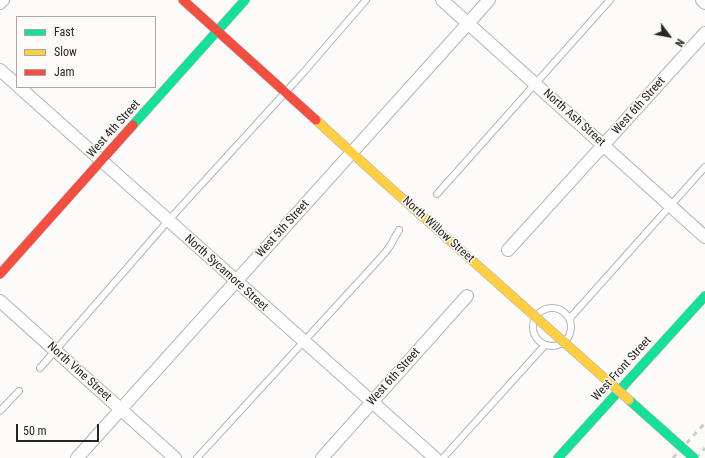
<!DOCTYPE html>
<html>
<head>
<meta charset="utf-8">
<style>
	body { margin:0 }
	#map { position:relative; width:705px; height:458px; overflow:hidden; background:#fdfbf9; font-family:"Roboto Condensed",sans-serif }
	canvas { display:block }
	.legend { position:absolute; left:16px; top:16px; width:140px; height:72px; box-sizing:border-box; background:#fefbf8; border:1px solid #a8a5a3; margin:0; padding:5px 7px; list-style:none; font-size:12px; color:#282523 }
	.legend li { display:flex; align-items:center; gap:8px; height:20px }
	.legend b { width:20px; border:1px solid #a8a5a3 }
	.north { position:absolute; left:649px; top:16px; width:40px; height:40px; -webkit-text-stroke:3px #fefbf8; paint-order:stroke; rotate:122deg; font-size:11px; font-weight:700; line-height:16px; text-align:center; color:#282523 }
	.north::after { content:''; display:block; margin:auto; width:14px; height:18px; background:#282523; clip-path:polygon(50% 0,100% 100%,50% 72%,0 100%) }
	.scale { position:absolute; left:16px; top:424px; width:83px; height:18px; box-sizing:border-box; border:2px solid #282523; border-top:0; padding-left:5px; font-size:12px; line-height:14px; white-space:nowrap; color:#282523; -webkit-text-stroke:3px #fefbf8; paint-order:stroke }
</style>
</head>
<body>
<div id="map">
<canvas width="705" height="458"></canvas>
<ul class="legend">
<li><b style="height:5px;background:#16e098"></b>Fast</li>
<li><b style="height:5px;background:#ffcf43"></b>Slow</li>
<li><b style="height:5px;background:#f24e42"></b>Jam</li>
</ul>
<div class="north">N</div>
<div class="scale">50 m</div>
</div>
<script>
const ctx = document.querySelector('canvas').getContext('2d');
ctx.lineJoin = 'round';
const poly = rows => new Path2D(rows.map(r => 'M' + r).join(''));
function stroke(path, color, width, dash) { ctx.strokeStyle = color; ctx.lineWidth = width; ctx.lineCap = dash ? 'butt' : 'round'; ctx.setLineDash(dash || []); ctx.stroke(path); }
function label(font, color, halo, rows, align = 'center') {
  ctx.font = font + ' "Roboto Condensed",sans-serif'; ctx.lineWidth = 3; ctx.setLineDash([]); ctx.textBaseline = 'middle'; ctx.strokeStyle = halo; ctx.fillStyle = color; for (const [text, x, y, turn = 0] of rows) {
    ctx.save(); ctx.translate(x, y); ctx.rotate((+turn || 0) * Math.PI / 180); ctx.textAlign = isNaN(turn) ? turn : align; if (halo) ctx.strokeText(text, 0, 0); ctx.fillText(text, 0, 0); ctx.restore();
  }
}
const lane = poly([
	[437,194,610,0],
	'533 327a19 19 0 1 1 38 0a19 19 0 1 1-38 0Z',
	[570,318,705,167],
	[40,368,168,221,303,73,366,0],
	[0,411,19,391],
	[197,458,384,254,390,246,399,230],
	[443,458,545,345]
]);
const street = poly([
	[442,0,705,237],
	[702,0,705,3],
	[0,3,3,0],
	[0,70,17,85],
	[19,87,435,458],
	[508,250,705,33],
	[0,301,175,458],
	[77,458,489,0],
	[322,458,467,296]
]);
const fast = poly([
	[133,125,245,0],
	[558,458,705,296]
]);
const slow = poly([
	[316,120,385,183]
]);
const jam = poly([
	[183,0,316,120],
	[0,274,133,125]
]);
const rail = poly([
	[673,458,705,423],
	[696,458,705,448]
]);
const fastBridge = poly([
	[629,400,694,458]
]);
const slowBridge = poly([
	[385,183,629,400]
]);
const streetNames = [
	["West 6th Street",639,106,-48],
	["North Ash Street",574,118,42],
	["West 4th Street",114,129,-48],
	["West 5th Street",283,229,-48],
	["North Willow Street",438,230,42],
	["North Sycamore Street",226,273,42],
	["West Front Street",622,369,-48],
	["North Vine Street",79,372,42],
	["West 6th Street",394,377,-48]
];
stroke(lane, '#b7b5b3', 8);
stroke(street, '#b7b5b3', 14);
stroke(fast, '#b7b5b3', 10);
stroke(slow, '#b7b5b3', 10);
stroke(jam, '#b7b5b3', 10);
stroke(lane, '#fffefe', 6);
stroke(street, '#fffefe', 12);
stroke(fast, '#16e098', 9);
stroke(slow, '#ffcf43', 9);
stroke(jam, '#f24e42', 9);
stroke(rail, '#cdcccc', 3, [5, 5]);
stroke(fastBridge, '#b7b5b3', 10, []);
stroke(slowBridge, '#b7b5b3', 10, []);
stroke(fastBridge, '#16e098', 9);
stroke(slowBridge, '#ffcf43', 9);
label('12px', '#282523', '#fefbf8', streetNames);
</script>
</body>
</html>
